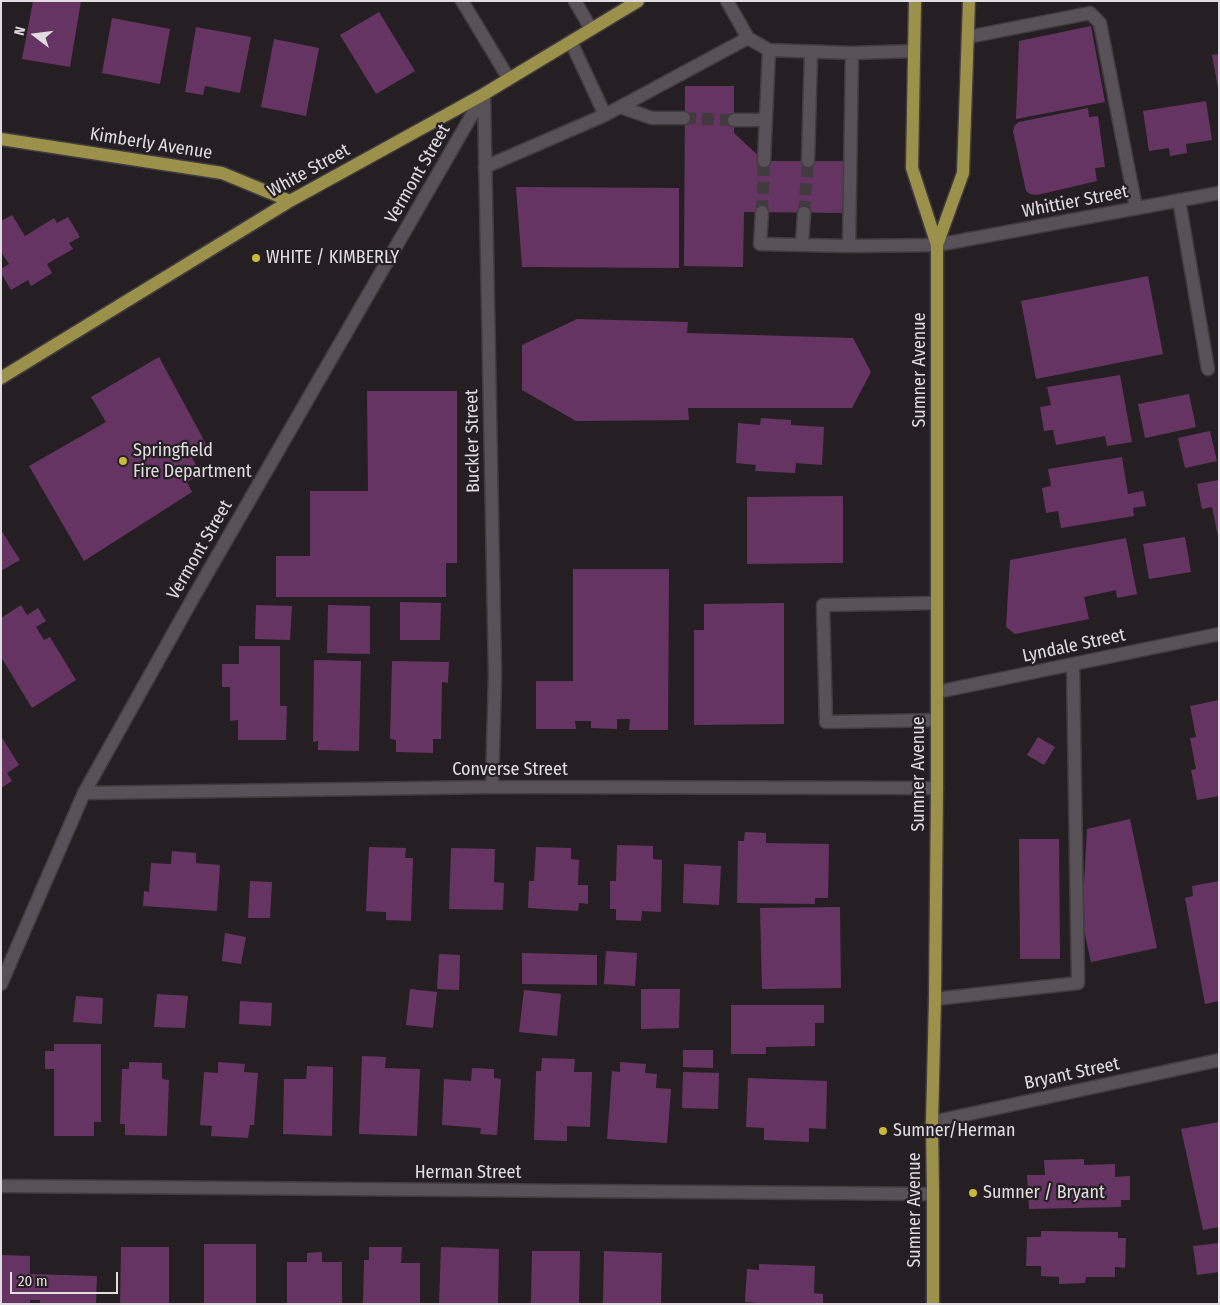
<!DOCTYPE html>
<html>
<head>
<meta charset="utf-8">
<style>
	body { margin:0 }
	#map { position:relative; width:1220px; height:1305px; overflow:hidden; background:#251f24; font-family:"Fira Sans Condensed",sans-serif }
	canvas { display:block }
	.frame { position:absolute; inset:0; border:2px solid #e0dcdf; pointer-events:none }
	.north { position:absolute; left:10px; top:10px; width:50px; height:50px; -webkit-text-stroke:4px #251f24; paint-order:stroke; rotate:285deg; font-size:14px; font-weight:700; line-height:20px; text-align:center; color:#e0dcdf }
	.north::after { content:''; display:block; margin:auto; width:18px; height:22px; background:#e0dcdf; clip-path:polygon(50% 0,100% 100%,50% 72%,0 100%) }
	.scale { position:absolute; left:10px; top:1272px; width:108px; height:22px; box-sizing:border-box; border:2px solid #e0dcdf; border-top:0; padding-left:6px; font-size:15px; line-height:18px; white-space:nowrap; color:#e0dcdf; -webkit-text-stroke:4px #251f24; paint-order:stroke }
</style>
</head>
<body>
<div id="map">
<canvas width="1220" height="1305"></canvas>
<div class="frame"></div>
<div class="north">N</div>
<div class="scale">20 m</div>
</div>
<script>
const ctx = document.querySelector('canvas').getContext('2d');
ctx.lineJoin = 'round';
function fillPath(path, color) { ctx.fillStyle = color; ctx.fill(path, 'evenodd'); }
const poly = rows => new Path2D(rows.map(r => 'M' + r).join(''));
function stroke(path, color, width, dash) { ctx.strokeStyle = color; ctx.lineWidth = width; ctx.lineCap = dash ? 'butt' : 'round'; ctx.setLineDash(dash || []); ctx.stroke(path); }
function label(font, color, halo, rows, align = 'center') {
  ctx.font = font + ' "Fira Sans Condensed",sans-serif'; ctx.lineWidth = 4.5; ctx.setLineDash([]); ctx.textBaseline = 'middle'; ctx.strokeStyle = halo; ctx.fillStyle = color; for (const [text, x, y, turn = 0] of rows) {
    ctx.save(); ctx.translate(x, y); ctx.rotate((+turn || 0) * Math.PI / 180); ctx.textAlign = isNaN(turn) ? turn : align; if (halo) ctx.strokeText(text, 0, 0); ctx.fillText(text, 0, 0); ctx.restore();
  }
}
const building = poly([
	[33,1,81,1,70,67,22,59],
	[379,12,415,71,376,94,340,35],
	[112,18,170,29,160,84,102,73],
	[1091,26,1105,102,1016,119,1019,41],
	[196,27,251,37,240,93,205,86,203,95,185,92],
	[274,39,319,48,306,116,261,107],
	[1219,54,1219,88,1218,88,1212,55],
	[685,86,734,86,734,133,764,161,846,161,845,213,744,212,743,267,684,266],
	[1206,101,1212,140,1186,144,1187,153,1170,156,1169,148,1149,151,1143,111],
	[1088,108,1089,117,1098,116,1105,167,1095,168,1097,181,1037,195,1030,194,1026,191,1013,131,1015,125,1019,122],
	[516,187,679,188,679,268,522,267],
	[12,215,25,236,54,218,57,223,68,217,80,237,69,243,73,249,47,264,52,273,31,286,28,280,11,290,1,273,1,269,9,264,1,252,1,221],
	[1148,276,1163,354,1036,379,1021,301],
	[577,319,688,322,687,333,853,338,871,372,852,408,688,408,689,420,576,421,522,390,522,345],
	[159,357,207,446,191,456,201,474,187,482,192,492,84,561,29,466,106,422,91,397],
	[1120,375,1132,442,1107,446,1105,436,1056,445,1053,430,1044,431,1040,407,1051,405,1047,387],
	[367,391,457,391,457,563,446,563,446,597,276,597,276,556,310,556,310,491,368,491],
	[1189,394,1196,427,1145,438,1138,404],
	[761,418,791,420,791,425,824,427,822,465,796,463,795,473,755,471,756,465,736,463,738,423,760,425],
	[1210,431,1217,461,1185,468,1178,438],
	[1122,457,1128,494,1143,491,1146,506,1133,508,1134,516,1061,528,1058,511,1046,513,1042,488,1051,486,1048,469],
	[1219,480,1219,536,1218,536,1212,507,1202,509,1197,484],
	[843,496,843,563,747,564,747,497],
	[1,530,20,560,1,571],
	[1185,537,1191,572,1149,579,1143,544],
	[1126,538,1137,594,1117,598,1116,590,1084,597,1089,619,1015,634,1006,627,1010,560],
	[573,569,669,569,668,730,629,730,630,719,617,719,617,729,591,728,591,721,575,721,576,729,536,729,536,681,573,681],
	[400,602,441,603,440,640,400,640],
	[784,603,784,724,694,725,694,630,704,630,704,604],
	[21,605,27,615,38,608,46,621,36,627,44,640,50,637,76,680,32,708,1,657,1,618],
	[256,605,292,606,290,640,255,639],
	[328,605,370,606,370,654,327,653],
	[239,646,280,646,280,706,287,706,286,740,238,740,238,720,230,721,230,687,222,687,222,664,239,664],
	[314,660,361,661,359,751,318,750,318,741,313,742],
	[392,661,449,662,448,683,442,682,441,739,433,739,433,753,396,752,396,740,390,739],
	[1219,700,1219,796,1197,800,1191,770,1196,769,1190,738,1196,737,1190,706],
	[1,736,19,765,7,773,12,781,1,788],
	[1038,737,1055,747,1044,765,1027,755],
	[1130,819,1157,948,1091,962,1082,921,1087,829],
	[745,832,766,833,766,843,829,844,828,898,815,898,815,904,737,903,738,841,744,841],
	[1019,839,1059,839,1060,959,1020,959],
	[617,845,653,846,653,859,662,860,661,912,642,911,641,921,616,920,616,909,610,909,610,881,616,881],
	[369,847,406,848,405,858,413,858,411,921,386,920,386,912,366,911],
	[536,847,571,848,571,859,579,860,578,885,588,885,588,904,579,903,578,911,528,908,529,881,534,881],
	[451,848,495,849,494,882,504,883,503,910,449,909],
	[172,851,196,853,196,863,220,865,217,911,143,906,144,891,149,892,151,863,171,864],
	[684,864,721,866,719,905,683,903],
	[250,881,272,882,270,918,248,918],
	[1219,881,1219,1001,1205,1004,1185,898,1193,896,1192,886],
	[840,907,841,988,762,989,760,908],
	[225,933,246,937,241,964,222,961],
	[606,951,637,953,635,986,604,984],
	[522,953,597,955,597,985,522,984],
	[439,954,460,955,459,990,437,989],
	[410,989,437,992,433,1028,406,1025],
	[641,989,680,989,679,1028,641,1029],
	[524,990,561,994,557,1036,519,1032],
	[157,994,188,996,185,1028,154,1027],
	[76,996,103,998,102,1024,73,1022],
	[240,1001,272,1003,271,1026,239,1024],
	[731,1005,824,1005,824,1023,815,1023,815,1046,766,1047,766,1054,731,1054],
	[54,1044,101,1044,101,1122,94,1122,94,1136,54,1136,54,1069,45,1069,45,1051,54,1051],
	[683,1050,713,1050,713,1068,683,1067],
	[362,1056,386,1057,385,1068,420,1069,417,1136,359,1134],
	[542,1058,575,1059,574,1072,592,1072,590,1127,567,1126,567,1141,534,1140,536,1071,541,1071],
	[129,1062,162,1063,162,1079,169,1080,167,1136,125,1135,125,1124,120,1124,122,1069,129,1069],
	[218,1062,245,1064,244,1072,258,1073,254,1125,250,1125,248,1138,211,1136,212,1126,200,1125,204,1072,218,1073],
	[620,1062,646,1064,645,1073,657,1074,656,1088,671,1089,667,1143,607,1139,612,1071,620,1072],
	[307,1066,333,1067,332,1136,283,1134,284,1079,306,1079],
	[472,1068,494,1069,494,1078,501,1079,497,1135,480,1134,481,1128,442,1125,444,1079,471,1081],
	[683,1072,719,1073,718,1109,682,1108],
	[748,1078,827,1081,826,1129,809,1128,809,1142,764,1140,764,1128,746,1127],
	[1219,1122,1219,1227,1203,1230,1181,1129],
	[1084,1159,1084,1165,1115,1164,1115,1177,1130,1176,1130,1200,1121,1200,1121,1207,1029,1209,1027,1175,1045,1175,1044,1160],
	[1041,1231,1118,1232,1118,1238,1126,1238,1125,1268,1115,1267,1115,1277,1086,1277,1085,1283,1059,1284,1059,1277,1041,1276,1041,1266,1026,1266,1027,1237,1041,1237],
	[1219,1243,1219,1272,1197,1275,1193,1246],
	[204,1244,256,1244,256,1304,204,1304],
	[121,1247,169,1247,169,1304,120,1304],
	[369,1247,402,1247,401,1263,420,1263,420,1304,363,1304,364,1260,369,1260],
	[441,1247,499,1249,498,1304,439,1304],
	[532,1251,580,1251,579,1304,531,1304],
	[604,1251,662,1253,661,1304,603,1304],
	[322,1252,322,1262,342,1262,342,1304,287,1304,287,1262,307,1262,307,1253],
	[1,1255,30,1256,30,1274,97,1276,96,1304,40,1304,40,1300,30,1300,30,1304,1,1304],
	[759,1264,815,1266,814,1293,823,1294,823,1304,759,1304,759,1303,745,1302,747,1269,759,1270]
]);
const minorTunnel = poly([
	[684,118,734,120],
	[762,212,764,161],
	[804,213,808,161]
]);
const minor = poly([
	[462,1,509,79],
	[575,1,591,29],
	[968,37,1090,13,1100,23,1136,208],
	[748,38,769,50,852,53,914,51],
	[571,42,605,115,748,38,727,1],
	[484,95,495,675,492,787],
	[620,107,652,118,684,118],
	[734,120,766,120],
	[764,161,769,50],
	[808,161,811,52],
	[485,167,605,115],
	[1179,200,1208,369],
	[762,212,760,244,849,246,937,245,1219,193],
	[802,244,804,213],
	[849,246,852,53],
	[937,692,1219,634],
	[937,720,826,722,823,605,937,603],
	[84,793,492,787,937,788],
	[1,984,84,793,193,598,484,94],
	[935,999,1078,983,1073,664],
	[932,1122,1219,1060],
	[1,1186,933,1194]
]);
const major = poly([
	[915,1,912,168,937,245,937,788,935,999,932,1122,933,1194,933,1304],
	[1,139,222,173,290,201],
	[937,245,963,173,969,1],
	[1,378,290,201,484,94,638,1]
]);
const markers = [
	[256,258,5,"#c9ba3a"],
	[123,461,5,"#c9ba3a"],
	[883,1131,5,"#c9ba3a"],
	[973,1193,5,"#c9ba3a"]
];
const streetNames = [
	["Kimberly Avenue",151,144,9],
	["White Street",309,171,-29],
	["Vermont Street",418,174,-60],
	["Whittier Street",1075,202,-11],
	["Sumner Avenue",920,370,-90],
	["Buckler Street",473,441,-91],
	["Vermont Street",200,550,-60],
	["Lyndale Street",1074,646,-12],
	["Converse Street",510,770],
	["Sumner Avenue",919,774,-90],
	["Bryant Street",1072,1074,-12],
	["Herman Street",468,1173],
	["Sumner Avenue",915,1210,-90]
];
const poiNames = [
	["WHITE / KIMBERLY",266,258],
	["Springfield",133,451],
	["Fire Department",133,472],
	["Sumner/Herman",893,1131],
	["Sumner / Bryant",983,1193]
];
fillPath(building, '#663463');
stroke(minorTunnel, '#413b40', 12, [12, 6]);
stroke(minor, '#403c3f', 15);
stroke(major, '#403c3f', 15);
stroke(minor, '#585157', 12);
stroke(major, '#9c914a', 12);
for (const [x, y, r, color] of markers) { const dot = new Path2D(); dot.arc(x, y, r, 0, 2 * Math.PI); ctx.fillStyle = color; ctx.fill(dot); stroke(dot, '#251f24', 2); }
label('18px', '#e0dcdf', '#251f24', streetNames);
label('18px', '#e0dcdf', '#251f24', poiNames, 'left');
</script>
</body>
</html>
